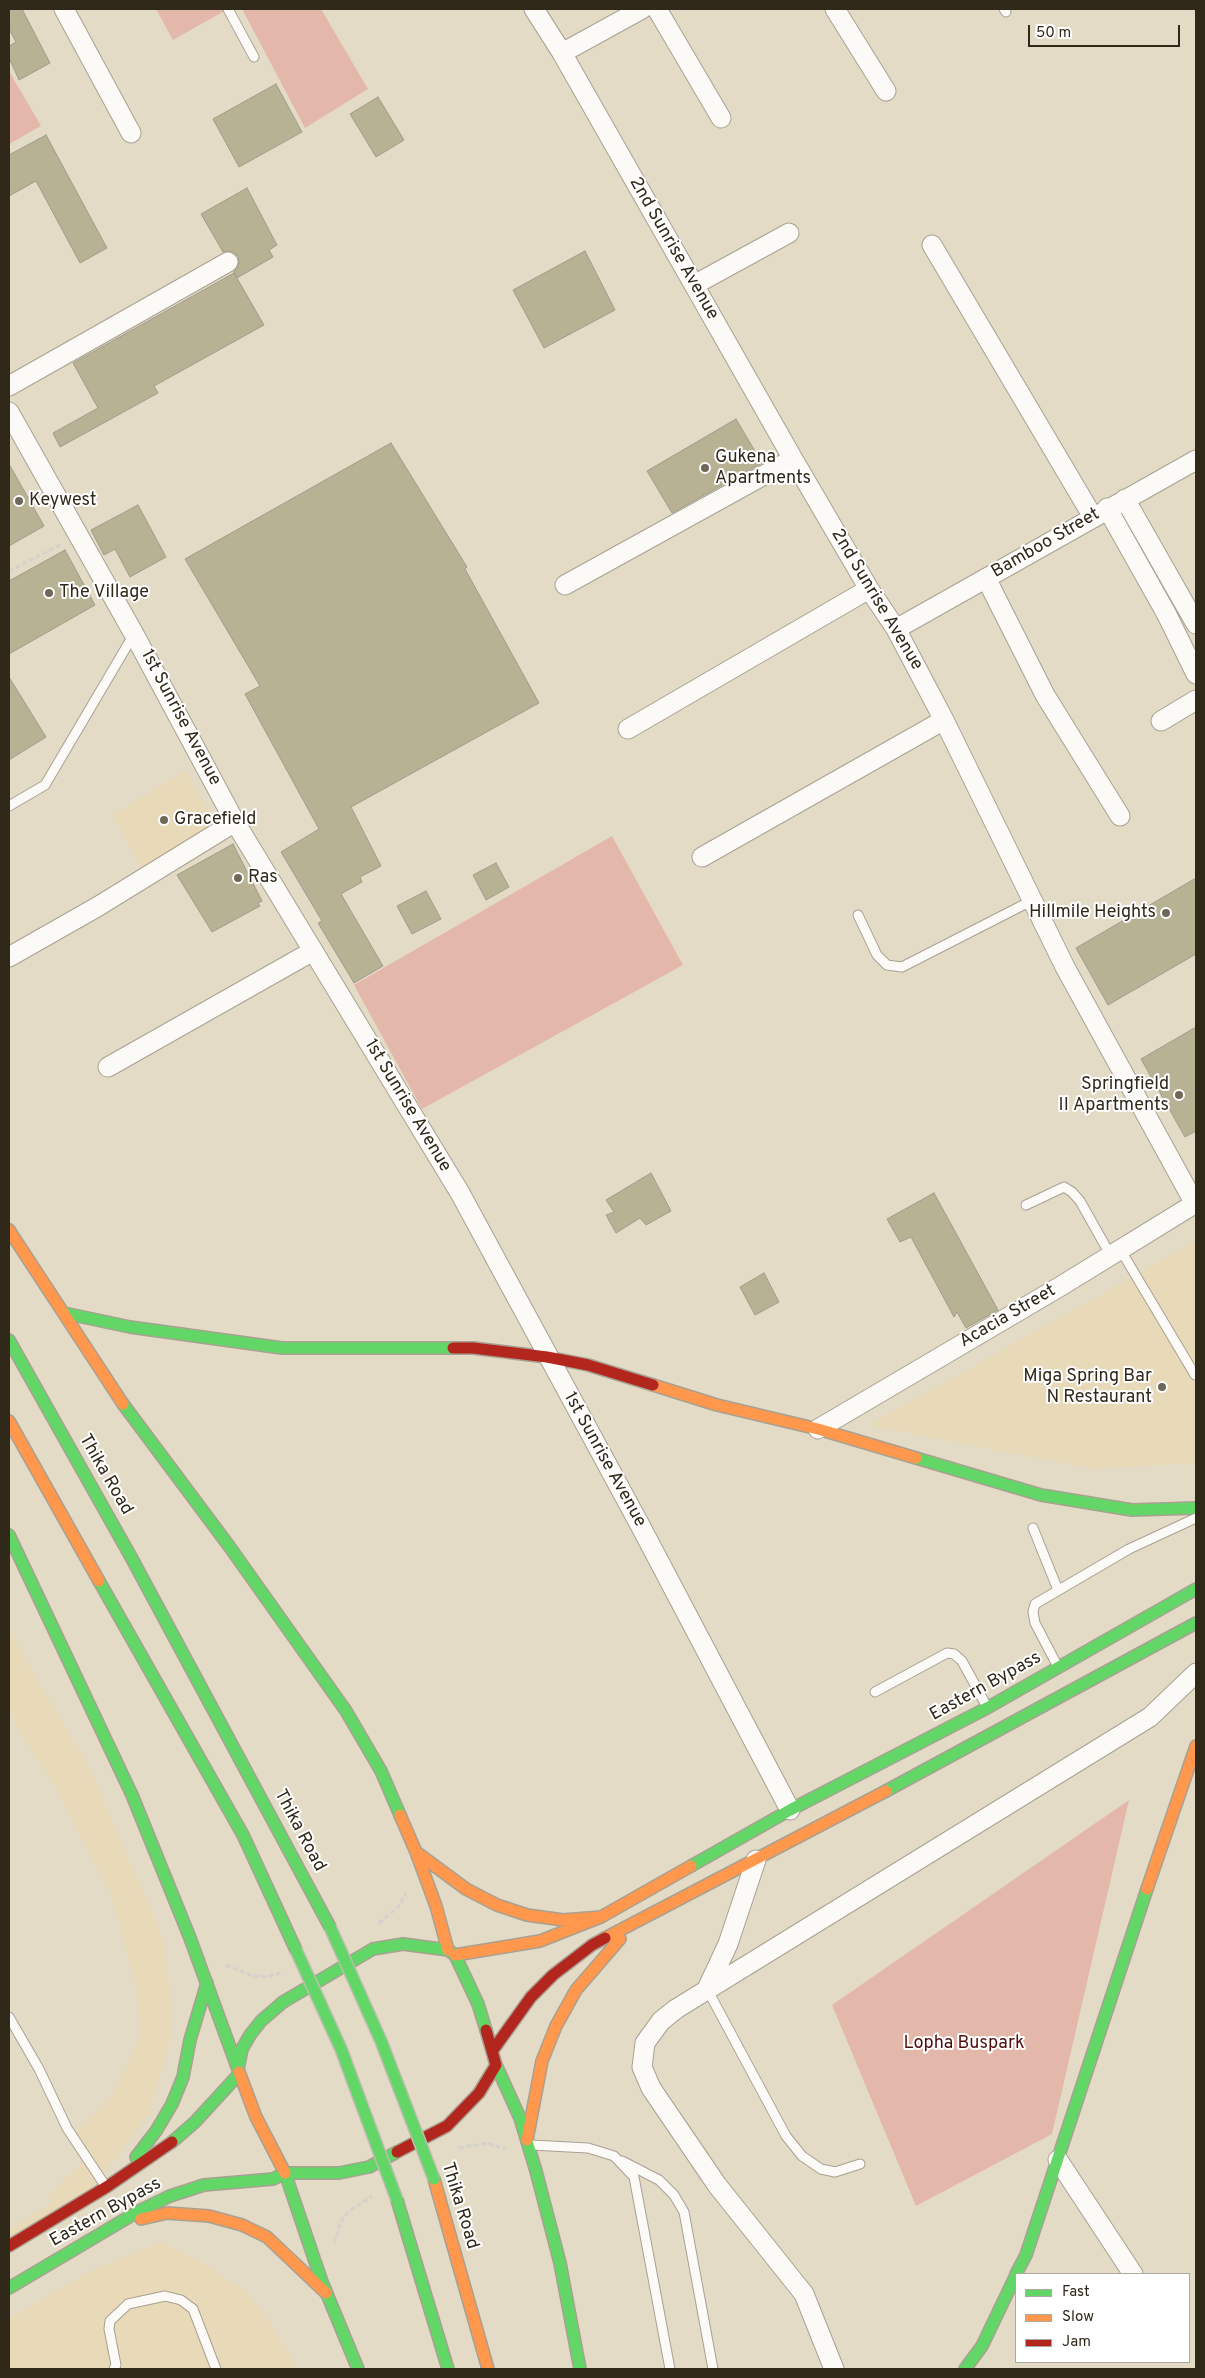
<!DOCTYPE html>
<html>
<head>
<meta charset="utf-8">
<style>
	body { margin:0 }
	#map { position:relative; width:1205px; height:2378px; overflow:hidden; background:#e4dbc7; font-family:Overpass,sans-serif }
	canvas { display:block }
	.frame { position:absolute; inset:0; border:10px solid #30291a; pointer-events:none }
	.legend { position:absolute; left:1015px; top:2273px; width:175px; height:90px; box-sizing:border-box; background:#fff; border:1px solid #aca9a3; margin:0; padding:6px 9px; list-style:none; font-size:15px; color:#30291a }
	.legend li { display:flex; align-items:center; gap:10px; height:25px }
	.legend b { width:25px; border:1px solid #aca9a3 }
	.scale { position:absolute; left:1028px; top:25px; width:152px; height:22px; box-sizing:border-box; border:2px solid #30291a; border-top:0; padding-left:6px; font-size:15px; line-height:18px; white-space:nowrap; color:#30291a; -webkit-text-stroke:4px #fff; paint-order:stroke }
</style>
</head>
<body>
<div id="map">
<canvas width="1205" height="2378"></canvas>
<div class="frame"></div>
<ul class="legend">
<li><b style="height:6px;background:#63d668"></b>Fast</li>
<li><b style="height:6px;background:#ff974d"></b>Slow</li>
<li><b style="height:6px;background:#b3261e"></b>Jam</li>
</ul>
<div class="scale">50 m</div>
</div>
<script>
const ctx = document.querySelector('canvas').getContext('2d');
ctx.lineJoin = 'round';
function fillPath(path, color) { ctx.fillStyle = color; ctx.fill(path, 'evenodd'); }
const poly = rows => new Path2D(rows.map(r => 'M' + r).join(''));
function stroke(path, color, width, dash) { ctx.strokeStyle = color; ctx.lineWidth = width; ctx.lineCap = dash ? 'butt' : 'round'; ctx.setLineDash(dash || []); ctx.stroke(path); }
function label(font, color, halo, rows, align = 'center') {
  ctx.font = font + ' Overpass,sans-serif'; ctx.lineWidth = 4; ctx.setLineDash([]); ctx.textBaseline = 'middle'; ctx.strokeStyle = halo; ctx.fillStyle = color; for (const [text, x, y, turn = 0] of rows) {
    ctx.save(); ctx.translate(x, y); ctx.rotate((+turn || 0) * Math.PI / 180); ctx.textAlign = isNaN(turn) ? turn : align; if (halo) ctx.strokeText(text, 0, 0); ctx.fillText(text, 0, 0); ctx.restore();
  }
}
const built = poly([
	[185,771,217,825,142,869,112,815],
	[1196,1241,1196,1463,1093,1469,869,1425],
	[9,1627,25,1659,88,1765,164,1940,171,2001,172,2035,149,2113,92,2189,9,2242,9,2229,52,2203,48,2195,91,2153,73,2136,113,2094,141,2035,135,1983,111,1894,53,1784,9,1715],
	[161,2242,205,2264,246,2292,270,2322,298,2369,9,2369,9,2319,90,2271]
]);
const green = poly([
	[156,9,228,9,173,40],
	[242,9,321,9,368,89,305,128],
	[9,71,41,126,9,144],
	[612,836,683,965,422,1109,354,985],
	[1129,1800,1052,2134,916,2206,832,2005]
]);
const building = poly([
	[9,9,22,9,50,63,19,80,9,58,9,46,16,42,9,29,9,9],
	[276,84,302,132,239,167,213,119,276,84],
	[378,97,404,140,376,157,350,114,378,97],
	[46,135,107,248,80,263,36,181,9,196,9,155,46,135],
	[247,188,277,245,269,250,273,257,237,278,234,272,239,263,238,256,229,251,223,252,201,214,247,188],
	[585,251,615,310,544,348,513,290,585,251],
	[234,273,264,325,154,386,158,393,60,447,53,433,98,408,73,363,234,273],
	[736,419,762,463,672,513,647,471,736,419],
	[391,443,467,567,465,569,539,703,351,807,381,866,360,877,362,882,341,894,383,966,354,983,318,923,322,921,281,852,319,829,245,694,260,686,185,559,391,443],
	[9,464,44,526,9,546,9,464],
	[138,505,166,557,130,577,115,549,104,555,91,530,138,505],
	[65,550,95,605,9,654,9,581,65,550],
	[9,677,46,737,9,760,9,677],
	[233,844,262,901,258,903,260,906,212,932,177,875,233,844],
	[496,863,509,887,486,900,473,875,496,863],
	[1196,878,1196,954,1108,1005,1076,948,1196,878],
	[426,891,441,919,412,934,397,906,426,891],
	[1196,1027,1196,1131,1185,1137,1141,1059,1196,1027],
	[651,1173,671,1211,646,1225,640,1218,616,1233,606,1215,614,1212,606,1200,651,1173],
	[934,1193,998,1310,966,1328,957,1312,954,1317,911,1237,900,1242,887,1219,934,1193],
	[764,1273,779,1302,755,1315,740,1287,764,1273]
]);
const path = poly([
	[9,571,62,544],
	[379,1923,399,1906,406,1893],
	[226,1965,253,1976,267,1977,282,1972],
	[459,2148,487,2143,506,2149],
	[334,2243,341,2221,348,2212,372,2196]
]);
const lane = poly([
	[228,9,254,57],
	[1004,9,1006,12],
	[9,806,45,785,134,634],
	[858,915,877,955,887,965,902,967,1033,900],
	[1026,1205,1064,1187,1072,1192,1080,1201,1111,1256],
	[1120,1249,1195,1375],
	[1033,1528,1058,1590],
	[1057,1665,1035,1623,1033,1612,1035,1604,1129,1549,1196,1518],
	[875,1692,947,1653,954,1654,962,1661,986,1705],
	[707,1989,786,2136,802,2156,821,2169,835,2172,860,2164],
	[9,2017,39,2069,67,2128,104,2184],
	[531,2145,588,2148,614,2156,634,2177,670,2369],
	[622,2161,659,2180,674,2195,684,2212,713,2369],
	[114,2369,116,2365,109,2329,110,2321,128,2304,165,2296,181,2300,193,2309,216,2369]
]);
const street = poly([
	[64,9,131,133],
	[534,9,562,53,793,459,869,589,896,629,944,720,1065,967,1195,1204],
	[657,9,721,118],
	[835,9,886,91],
	[562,53,642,9],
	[932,245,1093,517],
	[694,285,789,233],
	[9,386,228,262],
	[9,412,134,634,235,822,460,1193,641,1527,790,1810],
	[1125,499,1196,624],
	[1107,508,1166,613,1196,674],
	[986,578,1045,695,1120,816],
	[565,585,793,459],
	[896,629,1196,460],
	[1161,721,1196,700],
	[628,729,869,589],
	[702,857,944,720],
	[9,957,97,907,235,822],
	[108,1067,313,951],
	[818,1429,1061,1286,1196,1203],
	[707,1989,728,1944,756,1860],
	[1058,2160,1133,2274],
	[834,2369,804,2294,717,2185,651,2088,642,2067,645,2043,661,2021,676,2009,1150,1717,1196,1673]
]);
const fast = poly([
	[9,1230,10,1232],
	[64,1313,130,1327,282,1348,453,1348],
	[9,1340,131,1557,330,1927],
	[123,1404,229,1546,346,1711,381,1771,400,1815],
	[916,1458,1041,1495,1132,1510,1196,1508],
	[9,1535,132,1795,190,1938,239,2072],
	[99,1581,243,1835,296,1950],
	[886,1791,1196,1623],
	[691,1866,790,1810,987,1708,1196,1589],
	[496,2065,520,2118,536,2171,560,2263,580,2369],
	[238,2069,242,2049,250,2035,261,2021,283,2002,373,1949,403,1944,448,1950,455,1955,478,2004,486,2030],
	[172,2142,195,2122,239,2074],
	[136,2157,156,2131,172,2104,183,2077,190,2040,207,1983],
	[285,2173,322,2282,358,2369],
	[397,2200,448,2369],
	[1016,2274,1026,2255,1147,1889],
	[9,2288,139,2211,170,2196,204,2185,273,2179,285,2173,339,2173,369,2167,397,2152],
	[965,2369,982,2346,1016,2275]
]);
const slow = poly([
	[9,1230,123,1404],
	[653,1385,717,1405,818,1429,916,1458],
	[9,1421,99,1581],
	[400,1815,416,1852,466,1889,497,1905,527,1915,563,1920,601,1917],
	[416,1852,436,1906,448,1950],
	[1147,1889,1196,1746],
	[605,1938,886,1791],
	[455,1955,540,1941,601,1917,691,1866],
	[239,2072,256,2117,285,2173],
	[527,2140,542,2061,556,2026,576,1990,620,1939],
	[434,2179,488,2369],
	[141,2219,167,2213,209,2216,242,2225,267,2237,326,2293]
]);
const jam = poly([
	[453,1348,473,1348,547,1357,588,1365,653,1385],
	[493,2050,531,1997,553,1975,592,1945,605,1938],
	[397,2152,447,2126,479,2093,496,2065,486,2030],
	[9,2246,108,2186,172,2142]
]);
const fastBridge = poly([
	[330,1927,381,2041,434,2179],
	[296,1950,341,2049,397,2200]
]);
const markers = [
	[705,468,5,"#6f6757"],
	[19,501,5,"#6f6757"],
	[49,593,5,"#6f6757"],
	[164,820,5,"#6f6757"],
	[238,878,5,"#6f6757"],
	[1166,913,5,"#6f6757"],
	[1179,1095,5,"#6f6757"],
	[1162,1387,5,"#6f6757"]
];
const streetNames = [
	["2nd Sunrise Avenue",673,249,60],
	["Bamboo Street",1046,544,-30],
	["2nd Sunrise Avenue",876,600,59],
	["1st Sunrise Avenue",180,718,62],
	["1st Sunrise Avenue",407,1106,59],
	["Acacia Street",1008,1317,-30],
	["1st Sunrise Avenue",604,1460,61],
	["Thika Road",105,1475,60],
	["Eastern Bypass",986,1687,-29],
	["Thika Road",299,1831,62],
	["Thika Road",459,2206,73],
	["Eastern Bypass",106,2213,-29]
];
const poiNames = [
	["Gukena",715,458],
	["Apartments",715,479],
	["Keywest",29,501],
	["The Village",59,593],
	["Gracefield",174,820],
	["Ras",248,878],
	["Hillmile Heights",1156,913,"right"],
	["Springfield",1169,1085,"right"],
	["II Apartments",1169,1106,"right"],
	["Miga Spring Bar",1152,1377,"right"],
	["N Restaurant",1152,1398,"right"]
];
const parkNames = [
	["Lopha Buspark",964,2044]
];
fillPath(built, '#e8d9b8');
fillPath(green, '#e3b8aa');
fillPath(building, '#b7b293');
stroke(building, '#a09b8b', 1);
stroke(lane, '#a8a192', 11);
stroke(street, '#a8a192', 21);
stroke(fast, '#a8a192', 14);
stroke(slow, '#a8a192', 14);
stroke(jam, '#a8a192', 14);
stroke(path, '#d5d2cb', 3, [5, 2.5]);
stroke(lane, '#fbfaf7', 9);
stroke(street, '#fbfaf7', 19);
stroke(fast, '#63d668', 11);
stroke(slow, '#ff974d', 11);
stroke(jam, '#b3261e', 11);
stroke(fastBridge, '#c0bcb1', 14, []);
stroke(fastBridge, '#63d668', 11);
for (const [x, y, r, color] of markers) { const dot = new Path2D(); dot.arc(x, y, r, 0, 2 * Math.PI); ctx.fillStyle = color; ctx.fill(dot); stroke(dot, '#fff', 2); }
label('18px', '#30291a', '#fff', streetNames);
label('18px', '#30291a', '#fff', poiNames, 'left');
label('18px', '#4f0e0d', '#fff', parkNames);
</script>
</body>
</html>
